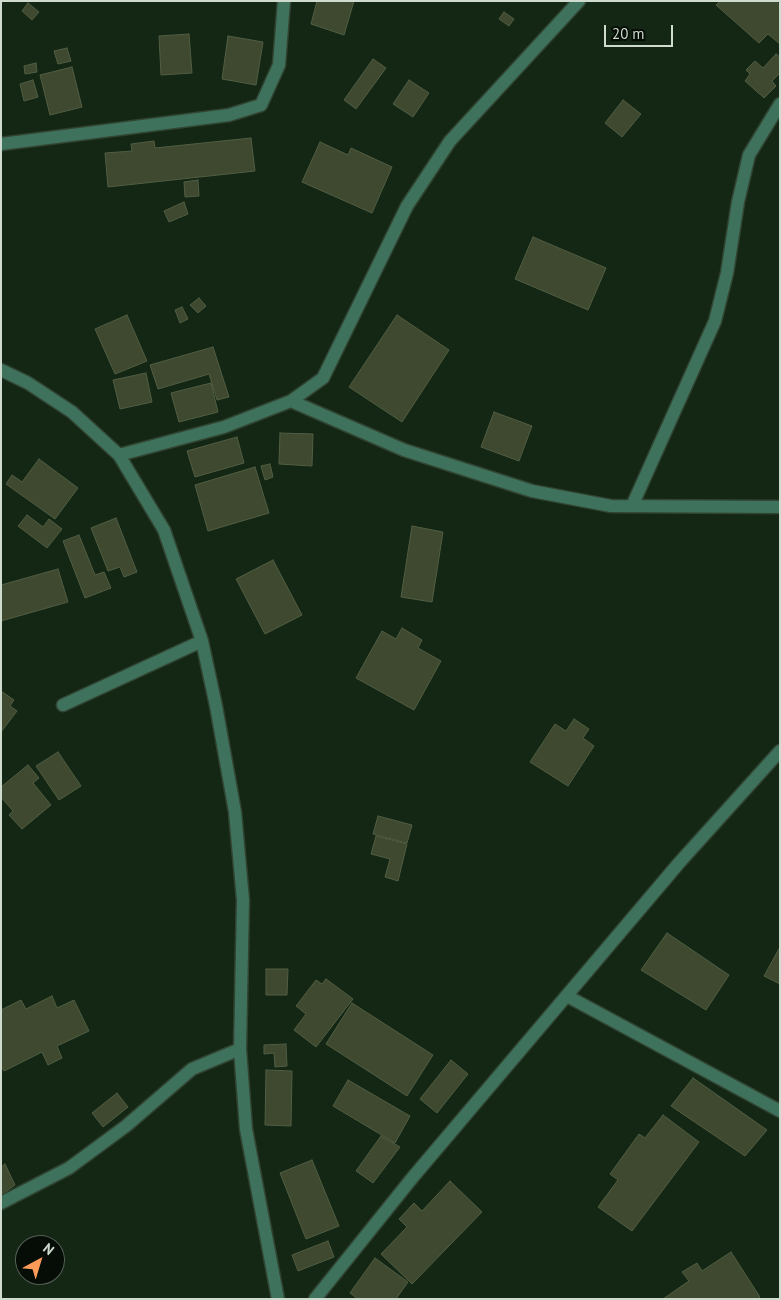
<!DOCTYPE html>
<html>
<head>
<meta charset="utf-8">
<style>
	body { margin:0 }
	#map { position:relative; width:781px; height:1300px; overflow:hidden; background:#132714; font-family:"PT Sans",sans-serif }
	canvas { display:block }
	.frame { position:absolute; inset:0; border:2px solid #cedbce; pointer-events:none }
	.north { position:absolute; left:15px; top:1235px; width:50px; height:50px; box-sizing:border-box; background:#050d06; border:1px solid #555f56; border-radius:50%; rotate:39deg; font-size:14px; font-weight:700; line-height:20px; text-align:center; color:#cedbce }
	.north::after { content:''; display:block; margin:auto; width:18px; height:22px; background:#fe9b59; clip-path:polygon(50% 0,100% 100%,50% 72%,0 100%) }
	.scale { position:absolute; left:604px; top:25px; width:69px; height:22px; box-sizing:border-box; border:2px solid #cedbce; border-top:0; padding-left:6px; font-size:15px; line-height:18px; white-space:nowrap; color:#cedbce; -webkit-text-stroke:4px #050d06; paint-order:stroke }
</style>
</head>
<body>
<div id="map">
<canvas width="781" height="1300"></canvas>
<div class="frame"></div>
<div class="north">N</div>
<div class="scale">20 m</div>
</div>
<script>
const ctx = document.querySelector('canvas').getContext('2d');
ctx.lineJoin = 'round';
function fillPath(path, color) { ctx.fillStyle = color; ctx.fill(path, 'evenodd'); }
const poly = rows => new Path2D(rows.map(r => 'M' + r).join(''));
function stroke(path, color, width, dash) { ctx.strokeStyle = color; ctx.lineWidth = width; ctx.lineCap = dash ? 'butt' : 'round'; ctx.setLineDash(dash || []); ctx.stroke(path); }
const building = poly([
	[317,1,354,1,344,35,311,24,317,1],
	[720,1,775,1,780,5,780,44,768,34,759,43,716,5,720,1],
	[28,3,39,12,32,20,22,11,28,3],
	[504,12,514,19,509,26,499,19,504,12],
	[189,34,192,73,161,75,159,36,189,34],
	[228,36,263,42,256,85,222,79,228,36],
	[67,48,71,61,58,64,54,51,67,48],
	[776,54,780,57,780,73,772,81,776,86,764,98,745,81,750,74,746,70,755,61,763,68,776,54],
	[373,59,386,68,356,109,344,100,373,59],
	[36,63,37,72,25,74,24,66,36,63],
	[72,67,82,107,50,115,40,75,72,67],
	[33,80,38,97,24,101,20,84,33,80],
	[409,80,429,93,413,117,393,104,409,80],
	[623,100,641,114,622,137,605,123,623,100],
	[251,138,255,171,108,187,105,153,132,151,131,144,154,141,155,148,251,138],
	[320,142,348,155,351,148,392,167,372,213,302,182,320,142],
	[198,180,199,196,185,197,184,182,198,180],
	[184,202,188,214,169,222,164,211,184,202],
	[533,237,606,268,588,310,515,279,533,237],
	[199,298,206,306,198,313,190,305,199,298],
	[182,307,188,319,180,323,175,310,182,307],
	[127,315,147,361,115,374,95,329,127,315],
	[397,315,449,350,402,422,349,387,397,315],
	[213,347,229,397,217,400,209,374,158,389,150,365,213,347],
	[146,373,152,402,120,409,113,380,146,373],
	[211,383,218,412,179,422,171,393,211,383],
	[494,412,532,426,519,461,481,447,494,412],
	[280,433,313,434,312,466,279,464,280,433],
	[237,437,244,463,195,477,187,451,237,437],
	[39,459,78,488,55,519,6,484,12,475,22,482,39,459],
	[270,464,273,477,265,480,261,466,270,464],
	[255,467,269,513,208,531,195,485,255,467],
	[27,515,43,527,49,519,62,529,47,548,18,526,27,515],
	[116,518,137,572,124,577,120,567,108,571,91,528,116,518],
	[412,526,443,532,432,602,401,597,412,526],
	[79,535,95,575,104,572,111,588,85,598,63,541,79,535],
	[273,560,302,615,265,634,236,579,273,560],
	[58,569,68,602,1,621,1,585,58,569],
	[402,628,422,640,418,648,441,661,414,710,356,678,382,631,396,639,402,628],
	[1,691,14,700,10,706,17,711,1,732,1,691],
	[574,719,589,729,583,738,594,746,568,786,530,762,555,724,566,731,574,719],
	[58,752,81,786,59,800,36,766,58,752],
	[28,765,39,778,33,783,51,805,22,829,9,815,13,811,1,797,1,787,28,765],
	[378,816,412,825,407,843,373,834,378,816],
	[376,836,407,844,398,881,385,877,390,859,371,854,376,836],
	[667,933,729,975,706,1010,641,970,667,933],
	[780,947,780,984,764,976,780,947],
	[266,969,288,969,287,995,266,995,266,969],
	[326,979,353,999,316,1047,294,1030,306,1014,296,1006,316,980,322,984,326,979],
	[52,996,57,1008,74,1000,89,1031,57,1046,62,1058,48,1065,42,1052,4,1071,1,1066,1,1010,21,1000,26,1009,52,996],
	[352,1003,433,1055,407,1096,326,1044,352,1003],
	[286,1044,287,1066,275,1067,274,1053,264,1054,264,1045,286,1044],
	[451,1060,468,1074,437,1113,420,1099,451,1060],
	[266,1070,292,1071,291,1126,265,1125,266,1070],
	[693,1078,767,1130,745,1156,671,1106,693,1078],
	[348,1080,410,1116,395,1143,333,1106,348,1080],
	[117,1093,128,1107,103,1127,92,1113,117,1093],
	[663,1115,699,1142,632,1231,598,1207,618,1180,610,1174,639,1134,645,1138,663,1115],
	[381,1136,400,1147,373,1183,356,1171,381,1136],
	[312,1160,339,1226,306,1239,280,1173,312,1160],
	[5,1164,15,1185,1,1195,1,1167,5,1164],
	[450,1181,482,1212,412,1284,381,1254,407,1227,399,1219,414,1203,422,1211,450,1181],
	[328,1241,334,1257,298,1271,292,1255,328,1241],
	[731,1252,760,1297,757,1299,663,1299,689,1281,682,1272,697,1263,702,1271,731,1252],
	[375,1258,408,1282,396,1299,358,1299,350,1293,375,1258]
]);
const minor = poly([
	[1,144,229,115,261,105,279,65,284,1],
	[1,370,28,383,72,412,119,455,164,530,202,641,216,706,235,812,243,900,240,1049,246,1129,278,1299],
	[291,401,404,450,532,491,611,506,780,507],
	[119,455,224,427,291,401,323,378,407,206,450,141,579,1],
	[632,506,715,321,727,273,738,202,749,155,780,104],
	[63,705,202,641],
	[567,996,780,1111],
	[1,1203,69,1168,126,1126,192,1069,240,1049],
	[315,1299,413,1177,679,863,780,751]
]);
fillPath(building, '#3e492f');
stroke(building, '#525e43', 1);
stroke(minor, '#314432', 15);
stroke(minor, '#3e725c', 12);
</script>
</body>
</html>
